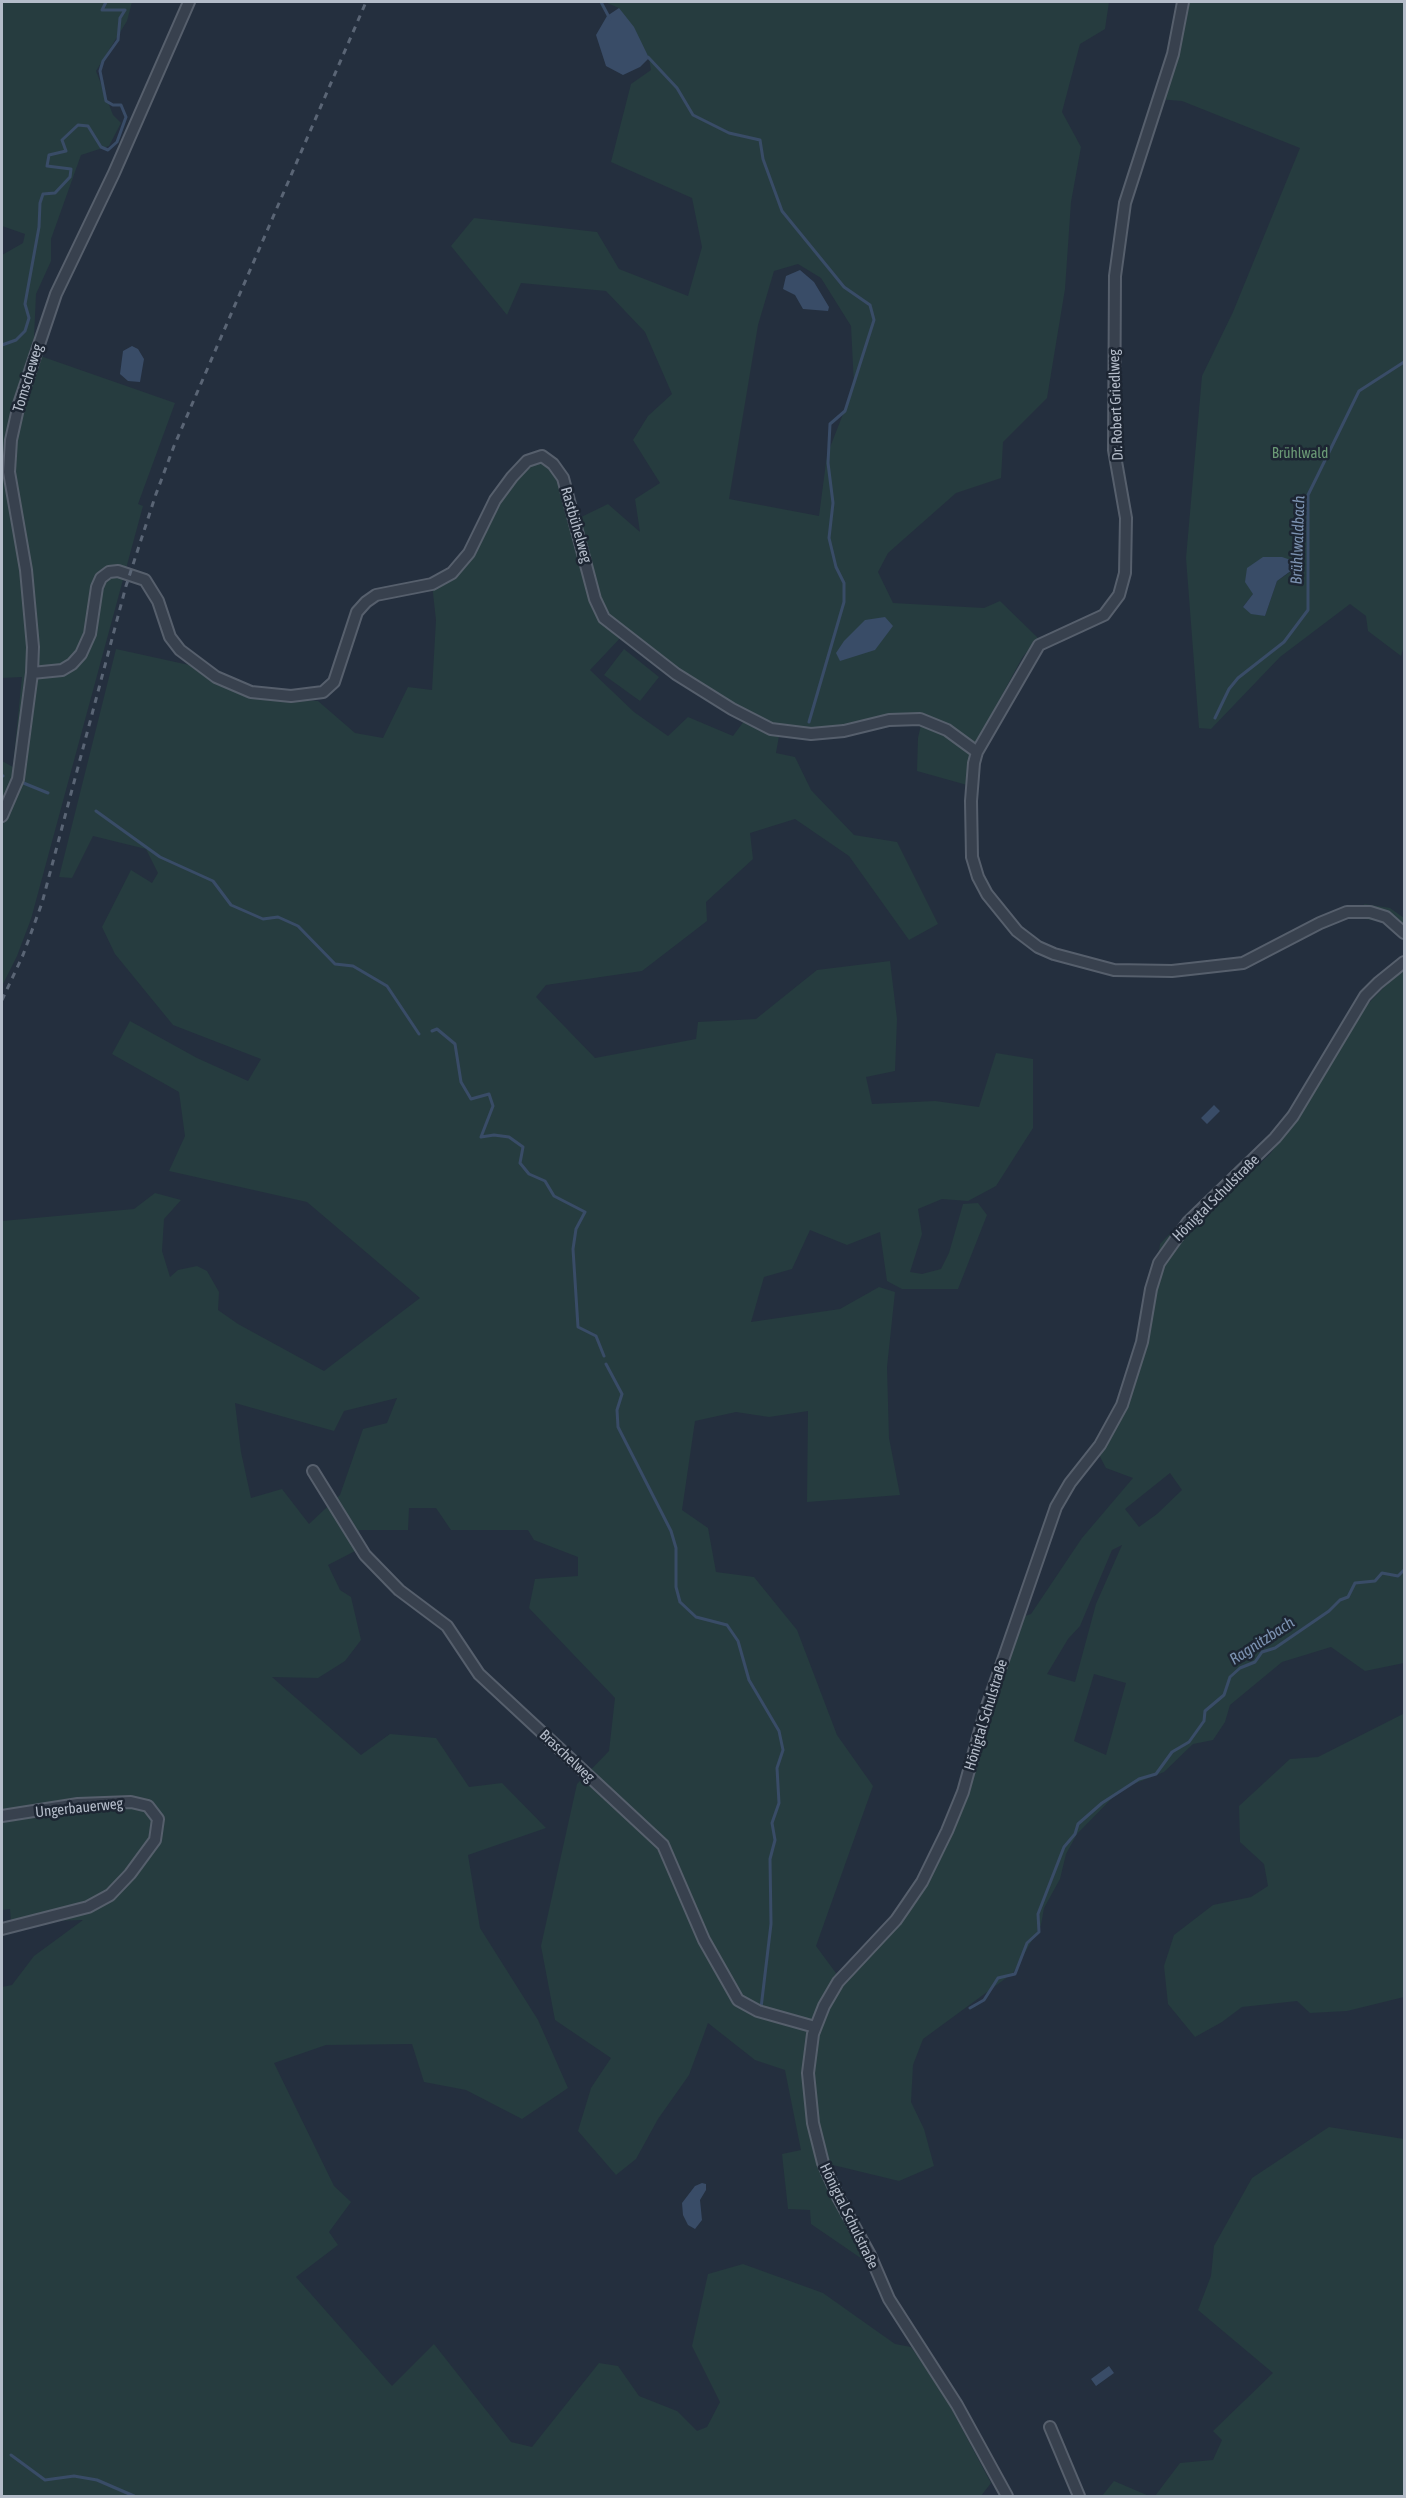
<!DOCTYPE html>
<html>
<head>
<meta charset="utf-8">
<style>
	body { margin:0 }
	#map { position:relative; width:1406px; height:2498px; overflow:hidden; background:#242f3e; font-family:"Asap Condensed",sans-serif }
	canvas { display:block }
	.frame { position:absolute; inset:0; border:3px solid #b4bcc9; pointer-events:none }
</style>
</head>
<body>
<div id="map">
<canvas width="1406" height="2498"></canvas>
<div class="frame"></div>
</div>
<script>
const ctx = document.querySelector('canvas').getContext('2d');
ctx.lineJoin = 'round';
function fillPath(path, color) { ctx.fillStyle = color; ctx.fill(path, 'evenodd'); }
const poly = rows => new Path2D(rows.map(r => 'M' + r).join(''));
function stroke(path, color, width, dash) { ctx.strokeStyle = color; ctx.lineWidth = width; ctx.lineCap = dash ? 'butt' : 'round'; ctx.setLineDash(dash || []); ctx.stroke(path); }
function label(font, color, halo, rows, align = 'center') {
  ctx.font = font + ' "Asap Condensed",sans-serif'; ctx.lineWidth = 5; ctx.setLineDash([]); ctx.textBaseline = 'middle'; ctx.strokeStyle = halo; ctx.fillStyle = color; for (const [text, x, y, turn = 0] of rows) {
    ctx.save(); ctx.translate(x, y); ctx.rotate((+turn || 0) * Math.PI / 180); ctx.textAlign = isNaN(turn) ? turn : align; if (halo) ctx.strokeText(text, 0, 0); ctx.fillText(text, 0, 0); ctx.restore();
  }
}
const green = poly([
	[2,2,132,2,127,21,96,71,113,115,121,123,109,146,81,155,51,239,51,261,36,294,34,338,29,352,175,403,138,504,143,506,31,919,17,956,2,986,2,761,13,767,22,677,2,678,2,255,23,243,25,234,2,226],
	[605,2,1109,2,1105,29,1080,44,1062,112,1081,147,1071,202,1065,289,1047,398,1003,442,1001,478,956,493,888,553,878,572,893,603,984,608,1000,601,1038,638,1022,658,981,734,967,771,967,785,917,771,918,738,923,716,883,717,855,722,844,731,811,734,791,727,779,736,776,753,795,757,811,790,854,835,897,842,938,924,909,940,849,856,795,819,750,833,753,859,706,902,707,921,642,971,546,985,536,997,595,1058,696,1039,698,1022,756,1019,817,970,890,961,897,1019,895,1071,866,1077,872,1104,935,1101,979,1107,996,1053,1033,1059,1033,1128,996,1186,968,1201,942,1199,918,1209,922,1234,910,1272,922,1274,941,1269,949,1253,963,1204,978,1203,987,1215,958,1289,902,1289,887,1281,880,1232,847,1245,810,1230,792,1269,764,1277,751,1322,840,1309,879,1287,895,1292,887,1367,889,1438,900,1495,807,1502,808,1411,769,1417,736,1412,695,1421,682,1510,708,1528,716,1572,754,1577,797,1630,837,1735,873,1786,816,1946,844,1984,884,1936,933,1862,1025,1616,1031,1614,1082,1538,1133,1478,1106,1468,1098,1453,1148,1333,1160,1244,1215,1188,1230,1192,1270,1154,1303,1110,1363,1009,1394,977,1404,971,1404,1663,1365,1671,1331,1647,1282,1662,1230,1705,1225,1722,1213,1740,1193,1744,1164,1772,1121,1789,1077,1834,1066,1854,1060,1879,1044,1908,1041,1925,1013,1973,923,2039,913,2065,911,2102,924,2129,934,2166,899,2181,833,2165,822,2168,828,2189,868,2263,811,2224,810,2210,788,2209,782,2154,801,2150,785,2070,755,2060,708,2023,689,2075,658,2119,636,2159,616,2175,578,2131,591,2088,611,2058,555,2020,541,1946,577,1784,609,1751,615,1698,529,1608,535,1579,578,1576,578,1557,534,1540,528,1530,451,1530,436,1508,409,1508,408,1530,359,1530,357,1550,328,1565,340,1590,351,1597,361,1640,345,1661,318,1678,272,1677,361,1755,390,1734,436,1738,469,1787,502,1783,546,1828,468,1855,480,1928,538,2020,568,2088,522,2119,466,2090,424,2082,412,2044,326,2045,274,2063,334,2186,351,2202,329,2232,338,2245,296,2277,392,2386,434,2344,511,2442,532,2447,599,2363,618,2366,639,2396,677,2411,697,2431,707,2427,720,2402,692,2346,708,2274,743,2264,823,2293,895,2344,911,2347,943,2393,991,2483,981,2496,2,2496,2,1987,12,1985,34,1956,83,1920,11,1922,10,1909,2,1910,2,1221,134,1209,155,1193,181,1200,164,1219,162,1251,170,1277,178,1270,197,1266,207,1271,219,1292,218,1310,238,1324,324,1371,420,1298,307,1202,169,1171,185,1136,179,1092,112,1054,130,1021,197,1058,248,1081,261,1059,173,1025,115,954,102,927,131,870,152,883,158,873,146,849,93,836,72,878,59,877,116,649,189,665,212,681,251,697,318,701,355,733,383,738,408,687,432,690,436,620,432,584,452,573,512,477,542,456,553,464,573,521,608,504,640,532,635,499,660,483,633,440,648,416,672,394,645,332,606,291,521,283,507,315,451,246,474,218,597,232,619,269,688,296,702,247,692,198,611,162,631,84,651,70,649,58,619,8],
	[798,264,821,278,851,326,854,386,827,455,819,516,729,499,758,325,774,271],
	[624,634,747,717,733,736,688,717,668,736,634,712,590,670],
	[397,1398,387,1423,363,1429,340,1495,309,1524,282,1489,251,1498,241,1452,235,1403,334,1431,344,1411],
	[1170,1473,1182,1490,1157,1514,1139,1527,1125,1509],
	[1122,1545,1096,1604,1075,1682,1047,1674,1068,1639,1080,1626,1112,1550],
	[1094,1674,1126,1683,1106,1755,1074,1741],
	[1183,2,1404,2,1404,646,1401,656,1368,631,1366,616,1350,604,1280,657,1211,729,1199,728,1186,558,1202,376,1233,312,1300,148,1182,101,1157,99],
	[1296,568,1277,581,1265,616,1243,607,1253,594],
	[624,649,659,677,640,701,604,675],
	[1364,904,1390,908,1404,918,1404,936,1383,922,1365,919],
	[1403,1714,1404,1997,1347,2011,1310,2013,1297,2001,1242,2007,1222,2022,1195,2037,1168,2004,1164,1966,1174,1935,1213,1905,1251,1897,1268,1886,1264,1864,1240,1842,1239,1806,1290,1759,1318,1757],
	[1329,2127,1404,2139,1404,2496,1155,2496,1180,2463,1213,2460,1222,2440,1213,2431,1273,2373,1198,2310,1211,2276,1214,2246,1252,2178],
	[1114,2481,1149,2496,1102,2496]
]);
const water = poly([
	[619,8,634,27,649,58,640,67,623,75,606,66,596,35,607,16],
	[800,270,814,282,829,307,828,311,803,309,795,295,783,289,786,276],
	[132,346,138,349,144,359,140,382,128,381,120,374,123,351],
	[1263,557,1282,557,1297,562,1296,567,1277,581,1265,616,1251,614,1243,607,1253,594,1245,582,1247,568],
	[885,617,893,626,875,650,840,661,836,653,844,641,865,620],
	[1214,1105,1220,1111,1207,1124,1201,1118],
	[702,2183,706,2184,706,2190,700,2200,702,2220,695,2229,688,2225,683,2215,682,2203,695,2186],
	[1109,2366,1114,2373,1096,2386,1091,2379]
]);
const stream = poly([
	[601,2,610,19],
	[648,57,677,88,693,115,729,133,760,140,763,159,782,211,844,287,870,305,874,320,845,411,830,424,828,463,833,503,829,538,836,567,844,583,844,602,809,722],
	[2,345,16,340,25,331,29,318,25,304,39,227,40,203,43,194,55,193,70,177,71,169,47,166,49,155,66,151,62,140,78,125,88,126,101,147,108,150,117,142,126,117,121,105,113,105,106,101,100,71,103,61,118,40,120,18,125,10,102,10,106,2],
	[1215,718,1229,689,1238,678,1284,642,1308,610,1308,495,1359,391,1404,362],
	[2,775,3,776],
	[21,782,48,793],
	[96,811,160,857,213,881,231,905,263,919,278,917,298,926,335,964,353,966,387,986,419,1034],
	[432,1031,437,1029,455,1044,461,1082,471,1099,489,1094,493,1106,481,1137,494,1135,509,1137,523,1147,520,1163,529,1174,545,1181,554,1196,585,1212,576,1229,573,1249,578,1327,596,1336,604,1356],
	[606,1364,622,1394,617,1410,618,1427,671,1531,676,1548,676,1587,680,1602,696,1617,727,1625,738,1641,749,1680,779,1731,783,1750,777,1768,779,1803,772,1823,775,1840,770,1859,771,1924,761,2008],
	[970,2008,984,2000,998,1978,1015,1974,1027,1943,1039,1932,1038,1914,1064,1847,1075,1834,1078,1824,1102,1803,1139,1779,1156,1774,1172,1752,1189,1742,1204,1721,1205,1711,1224,1695,1230,1677,1240,1668,1255,1662,1262,1652,1275,1648,1329,1611,1340,1600,1348,1597,1355,1583,1375,1581,1382,1573,1398,1576,1404,1570],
	[11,2455,45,2480,74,2476,97,2480,134,2496]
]);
const minor = poly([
	[1183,2,1173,54,1125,203,1115,276,1114,450,1126,518,1125,573,1119,595,1104,615,1039,645,977,752,974,763,971,801,972,857,978,877,987,894,1017,931,1038,947,1054,954,1114,970,1172,971,1243,963,1320,923,1347,912,1370,912,1386,917,1404,933],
	[32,673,62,670,72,664,81,654,90,634,97,587,101,578,109,572,118,571,145,580,158,601,170,637,180,650,216,677,251,692,291,696,323,692,334,682,357,612,366,602,376,595,432,584,452,573,469,553,495,500,512,477,527,461,542,456,553,464,563,478,595,599,604,618,676,674,732,709,771,729,811,734,844,731,889,720,920,719,947,730,977,752],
	[2,816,18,779,32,673,33,647,26,570,9,472,11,440,19,404,56,294,114,173,189,2],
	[313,1471,365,1555,399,1590,447,1626,479,1674,663,1845,704,1940,738,2000,758,2011,815,2027],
	[2,1816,78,1804,131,1802,148,1806,158,1819,155,1840,130,1874,110,1895,88,1907,2,1929],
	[1050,2427,1079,2496],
	[1007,2496,957,2405,889,2299,870,2255,838,2197,823,2163,813,2123,808,2073,813,2034,824,2006,838,1982,896,1920,907,1904,922,1882,947,1831,963,1792,985,1712,1056,1507,1070,1483,1100,1445,1122,1405,1142,1342,1151,1289,1159,1263,1188,1222,1275,1138,1293,1116,1365,996,1378,983,1404,962]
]);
const rail = poly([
	[2,1000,23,955,42,903,126,586,156,494,174,446,366,2]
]);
const streetNames = [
	["Tomscheweg",28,378,-73],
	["Dr. Robert Griedlweg",1116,405,-92],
	["Rastbühelweg",576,525,74],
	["Hönigtal Schulstraße",1216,1198,-45],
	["Hönigtal Schulstraße",986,1715,-73],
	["Braschelweg",567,1756,43],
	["Ungerbauerweg",79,1808,-6],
	["Hönigtal Schulstraße",849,2216,64]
];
const parkNames = [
	["Brühlwald",1300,453]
];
const waterNames = [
	["Brühlwaldbach",1298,540,-88],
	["Ragnitzbach",1262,1641,-33]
];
fillPath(green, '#263c3f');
fillPath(water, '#394c67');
stroke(stream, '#394c67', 3);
stroke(minor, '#565f6c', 14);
stroke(minor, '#38414e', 10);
stroke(rail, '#5a6575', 3, [6, 6]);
label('15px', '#b4bcc9', '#1d2633', streetNames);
label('15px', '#6b9a76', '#1d2633', parkNames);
label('italic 16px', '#7c92b1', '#1d2633', waterNames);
</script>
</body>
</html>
